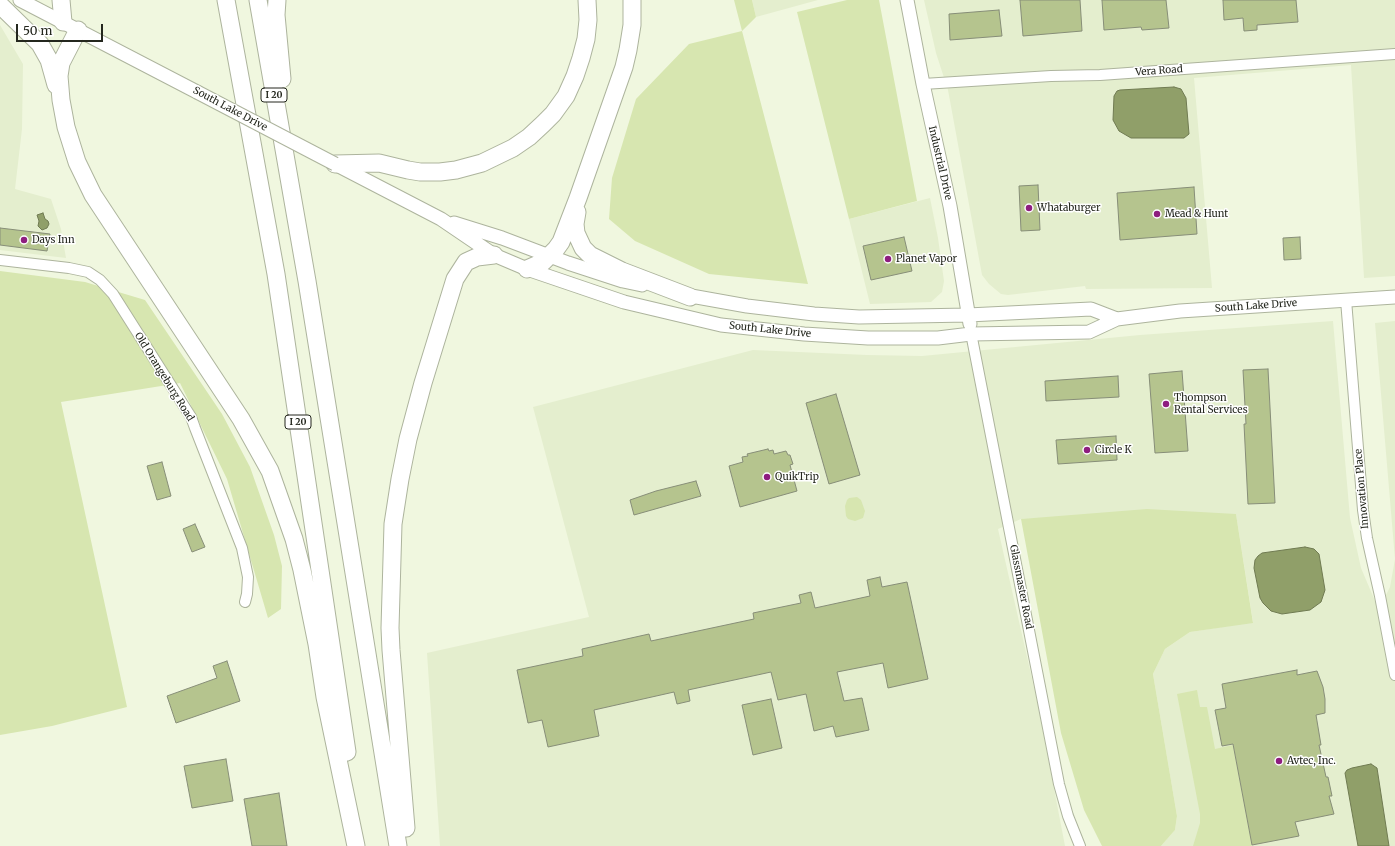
<!DOCTYPE html>
<html>
<head>
<meta charset="utf-8">
<style>
	body { margin:0 }
	#map { position:relative; width:1395px; height:846px; overflow:hidden; background:#f0f7df; font-family:Merriweather,serif }
	canvas { display:block }
	.scale { position:absolute; left:16px; top:24px; width:87px; height:18px; box-sizing:border-box; border:2px solid #24271e; border-top:0; padding-left:5px; font-size:12px; line-height:14px; white-space:nowrap; color:#24271e; -webkit-text-stroke:3px #fff; paint-order:stroke }
</style>
</head>
<body>
<div id="map">
<canvas width="1395" height="846"></canvas>
<div class="scale">50 m</div>
</div>
<script>
const ctx = document.querySelector('canvas').getContext('2d');
ctx.lineJoin = 'round';
function fillPath(path, color) { ctx.fillStyle = color; ctx.fill(path, 'evenodd'); }
const poly = rows => new Path2D(rows.map(r => 'M' + r).join(''));
function stroke(path, color, width, dash) { ctx.strokeStyle = color; ctx.lineWidth = width; ctx.lineCap = dash ? 'butt' : 'round'; ctx.setLineDash(dash || []); ctx.stroke(path); }
function label(font, color, halo, rows, align = 'center') {
  ctx.font = font + ' Merriweather,serif'; ctx.lineWidth = 3; ctx.setLineDash([]); ctx.textBaseline = 'middle'; ctx.strokeStyle = halo; ctx.fillStyle = color; for (const [text, x, y, turn = 0] of rows) {
    ctx.save(); ctx.translate(x, y); ctx.rotate((+turn || 0) * Math.PI / 180); ctx.textAlign = isNaN(turn) ? turn : align; if (halo) ctx.strokeText(text, 0, 0); ctx.fillText(text, 0, 0); ctx.restore();
  }
}
const built = poly([
	[752,0,818,0,756,17],
	[924,0,1395,0,1395,276,1364,278,1351,65,1194,78,1212,288,1086,289,1085,286,1008,295,1001,294,989,284,982,275,948,90,936,53],
	[0,25,23,64,22,129,15,189,51,199,61,229,66,258,0,250],
	[930,198,938,238,944,281,942,292,931,302,870,304,849,219],
	[1333,321,1350,518,1361,568,1375,601,1386,595,1390,587,1395,559,1375,323,1395,321,1395,846,1161,846,1175,830,1177,816,1153,674,1165,649,1190,632,1253,622,1236,514,1021,519,998,529,1038,705,1065,846,440,846,427,653,589,617,533,407,753,350,867,355,922,356,1140,335]
]);
const green = poly([
	[734,0,752,0,756,17,742,31,808,284,709,274,635,241,609,219,612,178,636,99,689,44,742,31],
	[847,0,879,0,917,201,849,219,797,12],
	[0,271,85,282,145,300,222,414,250,467,274,535,282,566,281,609,268,618,227,479,180,383,61,402,127,707,52,726,0,735],
	[857,497,861,500,865,511,863,518,855,521,848,519,846,516,845,506,847,500,849,498],
	[1147,509,1236,514,1253,623,1190,632,1165,649,1153,674,1177,816,1175,830,1161,846,1102,846,1084,810,1061,733,1021,519],
	[1197,690,1200,707,1207,707,1215,749,1233,745,1252,846,1193,846,1200,823,1200,814,1177,694]
]);
const water = poly([
	[1174,87,1181,89,1186,98,1189,134,1184,138,1131,138,1119,131,1113,120,1114,96,1117,91,1120,90,1174,87],
	[43,213,45,219,48,221,49,224,47,228,42,230,38,226,39,221,37,215,43,213],
	[1305,547,1314,549,1319,554,1325,590,1321,602,1310,610,1282,614,1271,611,1263,603,1260,598,1254,568,1255,560,1258,556,1262,553,1305,547],
	[1371,764,1377,768,1389,846,1358,846,1345,773,1347,770,1352,768,1371,764]
]);
const building = poly([
	[1020,0,1080,0,1082,31,1023,36,1020,0],
	[1102,0,1166,0,1169,28,1142,30,1141,27,1104,30,1102,0],
	[1223,0,1296,0,1298,22,1257,25,1257,30,1244,31,1243,18,1224,20,1223,0],
	[999,10,1002,36,950,40,949,14,999,10],
	[1038,185,1040,230,1021,231,1019,186,1038,185],
	[1194,187,1197,234,1120,240,1117,193,1194,187],
	[0,228,50,234,47,251,0,245,0,228],
	[904,237,912,271,871,280,863,246,904,237],
	[1300,237,1301,259,1284,260,1283,238,1300,237],
	[1268,369,1275,503,1248,504,1244,424,1246,424,1243,370,1268,369],
	[1182,371,1188,451,1155,453,1149,374,1182,371],
	[1118,376,1119,397,1046,401,1045,381,1118,376],
	[836,394,860,475,829,484,806,403,836,394],
	[1116,436,1117,460,1058,464,1056,440,1116,436],
	[768,449,769,451,773,450,774,454,786,451,788,455,790,455,793,464,790,465,797,491,740,507,729,466,743,462,742,457,748,456,747,454,768,449],
	[162,462,171,496,157,500,147,466,162,462],
	[696,481,701,496,634,515,630,500,656,491,696,481],
	[195,524,205,547,192,552,183,529,195,524],
	[880,577,882,587,907,582,928,679,888,688,883,663,837,672,844,701,862,698,869,730,836,737,833,726,814,731,806,694,778,700,771,672,688,690,690,701,677,704,674,692,594,710,599,736,548,747,542,720,528,723,517,670,583,656,582,649,649,634,651,641,754,619,753,613,801,603,799,595,811,592,815,608,870,596,867,580,880,577],
	[227,661,240,701,176,723,167,696,217,678,213,666,227,661],
	[1297,670,1297,675,1317,671,1323,687,1325,699,1325,713,1316,715,1321,745,1319,745,1326,777,1328,777,1332,796,1329,796,1334,814,1295,822,1299,836,1252,845,1233,744,1222,746,1215,710,1226,708,1222,684,1297,670],
	[771,699,782,748,753,755,742,705,771,699],
	[226,759,233,801,192,808,184,766,226,759],
	[279,793,287,846,252,846,244,799,279,793]
]);
const street = poly([
	[923,84,1051,76,1100,75,1395,54],
	[0,260,69,268,88,272,100,280,113,294,191,417,195,428,242,548,248,577,247,594,245,602],
	[1346,300,1363,510,1367,538,1380,596,1395,675],
	[970,328,1059,784,1068,816,1080,846]
]);
const secondary = poly([
	[20,0,197,92],
	[907,0,923,84,950,206,970,324],
	[335,164,441,219,494,255,527,269,624,302,721,325,804,334,868,338,938,338,971,334,1089,332,1117,319,1180,311,1395,297],
	[454,223,502,238,568,263,623,281,642,285],
	[680,294,747,306,814,314,859,317,968,315,1091,309,1117,319]
]);
const highway = poly([
	[61,0,63,22],
	[226,0,276,274,347,752],
	[258,0,307,281,398,846],
	[277,0,276,15,282,79],
	[0,5,40,44,49,60,56,85],
	[78,30,61,63,59,76,61,100,66,127,77,162,93,195,241,419,270,471,294,539,302,570,317,644,325,697,356,846],
	[335,164,379,163,408,170,420,172,440,172,456,170,482,163,513,148,529,137,543,124,553,114,566,96,575,76,581,58,586,39,588,20,587,0],
	[577,212,575,224,576,233,583,248,590,255,622,271,690,297],
	[527,269,543,262,556,249,561,242,578,198,624,67,628,50,632,25,632,0],
	[406,828,391,650,390,628,393,524,400,479,408,439,423,383,455,279,466,262,477,257,494,255]
]);
const secondaryBridge = poly([
	[197,92,335,164]
]);
const markers = [
	[1029,208,4,"#8e1d7f"],
	[1157,214,4,"#8e1d7f"],
	[24,240,4,"#8e1d7f"],
	[888,259,4,"#8e1d7f"],
	[1166,404,4,"#8e1d7f"],
	[1087,450,4,"#8e1d7f"],
	[767,477,4,"#8e1d7f"],
	[1279,761,4,"#8e1d7f"]
];
const shields = [
	[274,95,26],
	[298,422,26]
];
const shieldNames = [
	["I 20",274,95],
	["I 20",298,422]
];
const streetNames = [
	["Vera Road",1159,71,-4],
	["South Lake Drive",230,109,28],
	["Industrial Drive",940,163,77],
	["South Lake Drive",1256,306,-4],
	["South Lake Drive",770,330,6],
	["Old Orangeburg Road",164,377,58],
	["Innovation Place",1362,489,-95],
	["Glassmaster Road",1021,587,79]
];
const poiNames = [
	["Whataburger",1037,208],
	["Mead & Hunt",1165,214],
	["Days Inn",32,240],
	["Planet Vapor",896,259],
	["Thompson",1174,398],
	["Rental Services",1174,410],
	["Circle K",1095,450],
	["QuikTrip",775,477],
	["Avtec, Inc.",1287,761]
];
fillPath(built, '#e4eece');
fillPath(green, '#d7e6b0');
fillPath(water, '#909f69');
stroke(water, '#707b52', 1);
fillPath(building, '#b5c48e');
stroke(building, '#878e78', 1);
stroke(street, '#adb49d', 12);
stroke(secondary, '#adb49d', 15);
stroke(highway, '#adb49d', 19);
stroke(street, '#fff', 10);
stroke(secondary, '#fff', 13);
stroke(highway, '#fff', 17);
stroke(secondaryBridge, '#adb49d', 15, []);
stroke(secondaryBridge, '#fff', 13);
for (const [x, y, r, color] of markers) { const dot = new Path2D(); dot.arc(x, y, r, 0, 2 * Math.PI); ctx.fillStyle = color; ctx.fill(dot); stroke(dot, '#fff', 1.5); }
for (const [x, y, w] of shields) { const box = new Path2D(); box.roundRect(x - w / 2, y - 7, w, 14, 3); ctx.fillStyle = '#fff'; ctx.fill(box); stroke(box, '#24271e', 1); }
label('bold 9px', '#24271e', null, shieldNames);
label('10px', '#24271e', '#fff', streetNames);
label('10px', '#24271e', '#fff', poiNames, 'left');
</script>
</body>
</html>
